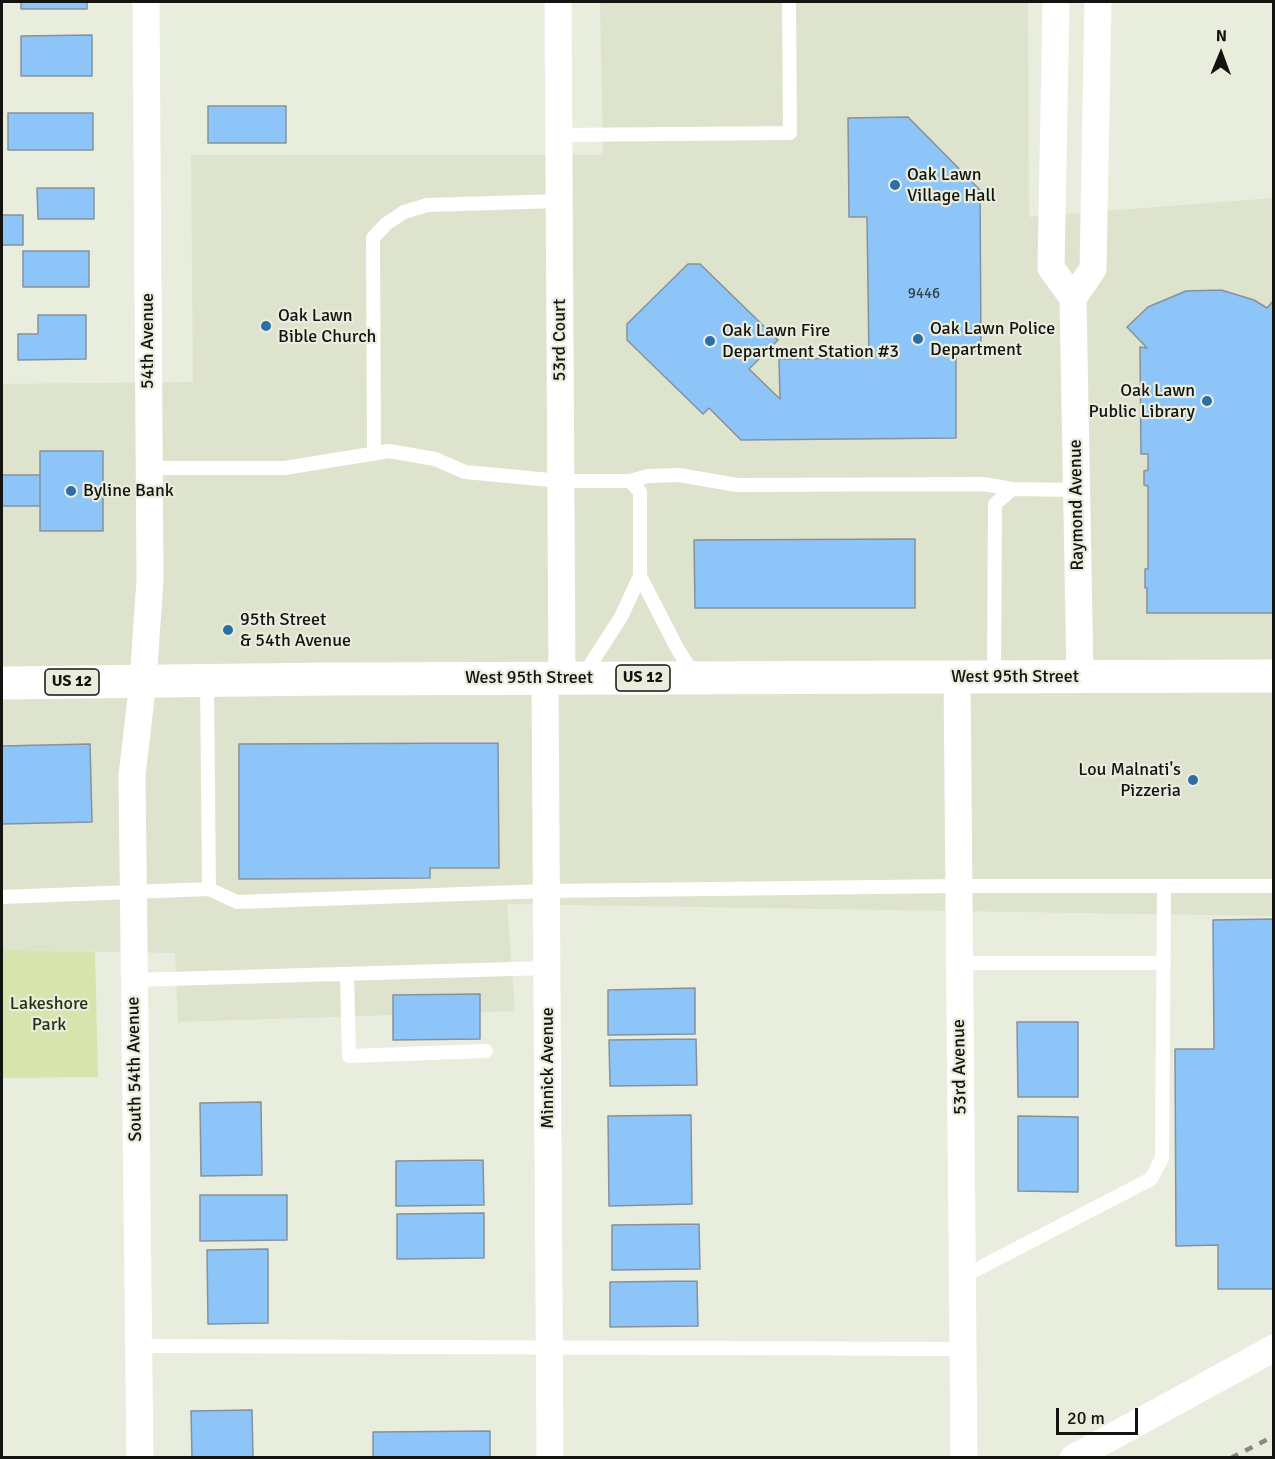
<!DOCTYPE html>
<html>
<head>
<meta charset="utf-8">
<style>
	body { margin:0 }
	#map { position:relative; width:1275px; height:1459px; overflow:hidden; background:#e9edde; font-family:Signika,sans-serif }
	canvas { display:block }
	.frame { position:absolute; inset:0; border:3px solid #13140f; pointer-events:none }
	.north { position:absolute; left:1191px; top:24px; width:60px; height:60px; -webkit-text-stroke:4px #e9edde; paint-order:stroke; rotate:1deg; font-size:16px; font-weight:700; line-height:24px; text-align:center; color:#13140f }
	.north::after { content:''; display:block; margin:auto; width:21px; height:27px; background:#13140f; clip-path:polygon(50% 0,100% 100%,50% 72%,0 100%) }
	.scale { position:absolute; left:1056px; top:1408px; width:82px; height:27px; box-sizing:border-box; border:3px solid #13140f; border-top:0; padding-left:8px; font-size:18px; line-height:21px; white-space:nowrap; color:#13140f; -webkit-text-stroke:4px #e9edde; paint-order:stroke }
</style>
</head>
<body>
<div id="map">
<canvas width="1275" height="1459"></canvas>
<div class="frame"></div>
<div class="north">N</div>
<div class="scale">20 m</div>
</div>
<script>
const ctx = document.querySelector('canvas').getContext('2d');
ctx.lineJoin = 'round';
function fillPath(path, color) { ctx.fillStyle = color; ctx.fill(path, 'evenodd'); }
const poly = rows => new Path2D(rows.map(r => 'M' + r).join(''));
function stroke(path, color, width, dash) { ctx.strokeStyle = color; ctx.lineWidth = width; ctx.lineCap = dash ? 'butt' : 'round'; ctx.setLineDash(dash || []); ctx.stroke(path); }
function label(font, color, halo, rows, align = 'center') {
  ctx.font = font + ' Signika,sans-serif'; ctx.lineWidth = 4.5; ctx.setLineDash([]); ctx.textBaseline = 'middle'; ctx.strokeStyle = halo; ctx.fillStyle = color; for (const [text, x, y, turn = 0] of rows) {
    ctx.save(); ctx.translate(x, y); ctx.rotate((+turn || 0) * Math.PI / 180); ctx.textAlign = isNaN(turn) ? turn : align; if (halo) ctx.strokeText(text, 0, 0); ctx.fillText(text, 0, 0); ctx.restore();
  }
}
const built = poly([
	[600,2,1028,2,1029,217,1273,198,1273,916,507,904,515,1011,178,1022,175,953,2,950,2,384,193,382,191,155,603,155]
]);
const green = poly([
	[2,950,95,952,98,1077,2,1078]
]);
const building = poly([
	[21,2,87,2,87,9,21,9,21,2],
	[92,35,92,76,21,76,21,36,92,35],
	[208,106,286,106,286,143,208,143,208,106],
	[8,113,93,113,93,150,8,150,8,113],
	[908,117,980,190,981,351,956,351,956,438,741,440,709,408,703,414,627,340,627,324,688,264,700,264,778,340,749,369,780,399,779,359,869,358,867,217,849,217,848,118,908,117],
	[37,188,94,188,94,219,38,219,37,188],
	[2,215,23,215,23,245,2,245,2,215],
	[23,251,89,251,89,287,23,287,23,251],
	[1221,290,1254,300,1267,308,1274,300,1274,613,1147,613,1147,588,1145,588,1145,569,1148,569,1148,486,1144,485,1144,471,1148,470,1148,454,1141,454,1140,347,1147,348,1127,327,1148,307,1186,291,1221,290],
	[38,315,86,315,86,359,18,360,18,334,38,334,38,315],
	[40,451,103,451,103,531,40,531,40,451],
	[2,475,40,475,40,506,2,506,2,475],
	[915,539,915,608,695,608,694,540,915,539],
	[498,743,499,868,430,868,430,878,239,879,239,744,498,743],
	[90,744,92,822,2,824,2,746,90,744],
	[1274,919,1274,1289,1218,1289,1218,1245,1176,1246,1175,1049,1214,1049,1213,920,1274,919],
	[695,988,695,1034,608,1035,608,990,695,988],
	[480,994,480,1039,393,1040,393,995,480,994],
	[1017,1022,1078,1022,1078,1097,1018,1097,1017,1022],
	[696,1039,697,1085,610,1086,609,1040,696,1039],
	[261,1102,262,1175,201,1176,200,1103,261,1102],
	[691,1115,692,1204,609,1206,608,1116,691,1115],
	[1018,1116,1078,1117,1078,1192,1018,1191,1018,1116],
	[483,1160,484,1205,396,1206,396,1161,483,1160],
	[200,1195,287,1195,287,1240,200,1241,200,1195],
	[484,1213,484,1258,397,1259,397,1214,484,1213],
	[699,1224,700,1269,612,1270,612,1225,699,1224],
	[268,1249,268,1323,208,1324,207,1250,268,1249],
	[697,1281,698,1326,610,1327,610,1282,697,1281],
	[252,1410,253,1458,192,1458,191,1411,252,1410],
	[490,1431,490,1458,373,1458,373,1432,490,1431]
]);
const service = poly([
	[558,135,790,133,789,2],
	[374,454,373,238,386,224,404,212,427,205,559,201],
	[149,468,285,468,389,451,435,459,465,472,561,481,630,481,640,492,640,576,621,617,583,676],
	[630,481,648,476,679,475,737,485,983,484,1012,489],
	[640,576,677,648,695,677],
	[994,677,995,504,1012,489,1076,490],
	[209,889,237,902,547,891,958,886,1274,886],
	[2,897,209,889,207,680],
	[959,963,1164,963],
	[347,974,349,1056,486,1051],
	[134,980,547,968],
	[962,1277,1151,1179,1162,1158,1164,887],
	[138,1346,963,1349]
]);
const minor = poly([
	[558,2,562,678],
	[1056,2,1051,268,1073,298],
	[1080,676,1073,298,1093,269,1098,2],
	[957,677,964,1458],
	[545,678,550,1458],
	[140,1458,132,775,143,681,150,580,146,2],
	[1073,1458,1274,1348]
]);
const primary = poly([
	[2,683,329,679,1274,676]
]);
const rail = poly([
	[1231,1458,1274,1436]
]);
const markers = [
	[895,185,6,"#2d6fa5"],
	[266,326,6,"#2d6fa5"],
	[918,339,6,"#2d6fa5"],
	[710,341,6,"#2d6fa5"],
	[1207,401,6,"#2d6fa5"],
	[71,491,6,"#2d6fa5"],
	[228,630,6,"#2d6fa5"],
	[1193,780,6,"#2d6fa5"]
];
const numberNames = [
	["9446",924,294]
];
const shields = [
	[643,678,54],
	[72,682,54]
];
const shieldNames = [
	["US 12",643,678],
	["US 12",72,682]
];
const poiNames = [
	["Oak Lawn",907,175],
	["Village Hall",907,196],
	["Oak Lawn",278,316],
	["Bible Church",278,337],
	["Oak Lawn Police",930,329],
	["Department",930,350],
	["Oak Lawn Fire",722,331],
	["Department Station #3",722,352],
	["Oak Lawn",1195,391,"right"],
	["Public Library",1195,412,"right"],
	["Byline Bank",83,491],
	["95th Street",240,620],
	["& 54th Avenue",240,641],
	["Lou Malnati's",1181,770,"right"],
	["Pizzeria",1181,791,"right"]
];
const streetNames = [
	["53rd Court",560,340,-90],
	["54th Avenue",148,341,-90],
	["Raymond Avenue",1077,505,-91],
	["West 95th Street",1015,677],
	["West 95th Street",529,678],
	["53rd Avenue",960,1067,-91],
	["Minnick Avenue",548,1068,-90],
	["South 54th Avenue",135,1069,-91]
];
const parkNames = [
	["Lakeshore",49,1004],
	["Park",49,1025]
];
fillPath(built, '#dde3cc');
fillPath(green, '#d7e4ae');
fillPath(building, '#8dc5f8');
stroke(building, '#86919b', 1.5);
stroke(service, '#fff', 14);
stroke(minor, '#fff', 27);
stroke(primary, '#fff', 33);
stroke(rail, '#86897e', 4.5, [8, 8]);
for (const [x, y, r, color] of markers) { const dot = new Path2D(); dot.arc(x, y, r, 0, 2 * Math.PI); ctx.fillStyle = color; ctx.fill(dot); stroke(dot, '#e9edde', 2); }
label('15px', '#324049', null, numberNames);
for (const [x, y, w] of shields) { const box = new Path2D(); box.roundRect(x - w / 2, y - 13, w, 26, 4.5); ctx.fillStyle = '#e9edde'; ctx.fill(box); stroke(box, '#13140f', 1.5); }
label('bold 16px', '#13140f', null, shieldNames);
label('18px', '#13140f', '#e9edde', poiNames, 'left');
label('18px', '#13140f', '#e9edde', streetNames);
label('18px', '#2a3011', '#e9edde', parkNames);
</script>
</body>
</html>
